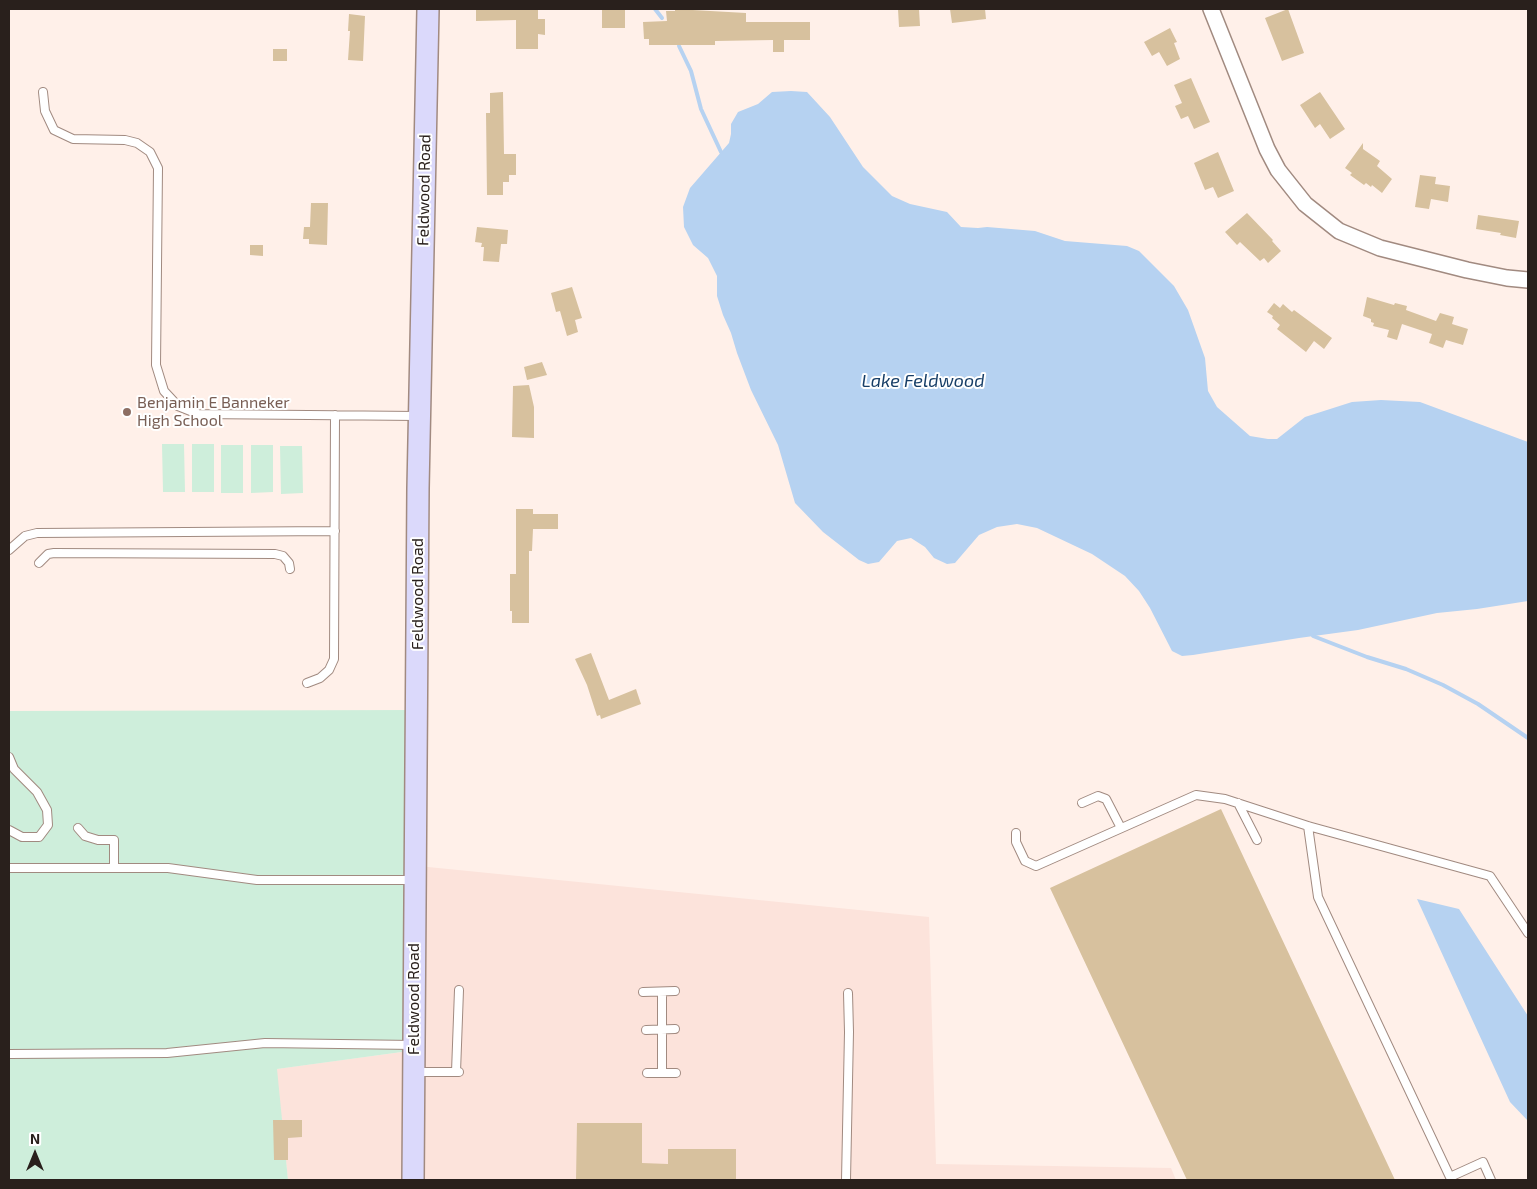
<!DOCTYPE html>
<html>
<head>
<meta charset="utf-8">
<style>
	body { margin:0 }
	#map { position:relative; width:1537px; height:1189px; overflow:hidden; background:#fff0e9; font-family:"Exo 2",sans-serif }
	canvas { display:block }
	.frame { position:absolute; inset:0; border:10px solid #29201c; pointer-events:none }
	.north { position:absolute; left:10px; top:1129px; width:50px; height:50px; -webkit-text-stroke:4px #fff; paint-order:stroke; rotate:0deg; font-size:14px; font-weight:700; line-height:20px; text-align:center; color:#29201c }
	.north::after { content:''; display:block; margin:auto; width:18px; height:22px; background:#29201c; clip-path:polygon(50% 0,100% 100%,50% 72%,0 100%) }
</style>
</head>
<body>
<div id="map">
<canvas width="1537" height="1189"></canvas>
<div class="frame"></div>
<div class="north">N</div>
</div>
<script>
const ctx = document.querySelector('canvas').getContext('2d');
ctx.lineJoin = 'round';
function fillPath(path, color) { ctx.fillStyle = color; ctx.fill(path, 'evenodd'); }
const poly = rows => new Path2D(rows.map(r => 'M' + r).join(''));
function stroke(path, color, width, dash) { ctx.strokeStyle = color; ctx.lineWidth = width; ctx.lineCap = dash ? 'butt' : 'round'; ctx.setLineDash(dash || []); ctx.stroke(path); }
function label(font, color, halo, rows, align = 'center') {
  ctx.font = font + ' "Exo 2",sans-serif'; ctx.lineWidth = 4; ctx.setLineDash([]); ctx.textBaseline = 'middle'; ctx.strokeStyle = halo; ctx.fillStyle = color; for (const [text, x, y, turn = 0] of rows) {
    ctx.save(); ctx.translate(x, y); ctx.rotate((+turn || 0) * Math.PI / 180); ctx.textAlign = isNaN(turn) ? turn : align; if (halo) ctx.strokeText(text, 0, 0); ctx.fillText(text, 0, 0); ctx.restore();
  }
}
const commercial = poly([
	[418,866,929,917,936,1164,1171,1168,1176,1180,288,1180,276,1069,409,1051]
]);
const green = poly([
	[162,444,184,444,185,492,163,492],
	[192,444,214,444,214,492,192,492],
	[221,445,243,445,243,493,221,493],
	[251,445,273,445,273,492,251,493],
	[280,446,302,446,303,493,281,494],
	[417,710,409,1051,277,1069,288,1180,9,1180,9,711]
]);
const water = poly([
	[791,91,807,92,830,117,863,167,892,196,910,204,947,212,961,227,978,228,987,227,1035,231,1065,241,1127,246,1139,251,1174,286,1188,310,1205,358,1208,391,1217,407,1250,436,1268,439,1277,439,1305,417,1352,402,1381,400,1420,402,1528,442,1528,601,1477,609,1437,613,1358,630,1299,638,1193,655,1182,656,1172,651,1150,608,1139,591,1125,576,1092,554,1037,528,1017,524,997,527,979,535,955,563,947,564,934,558,925,547,911,538,897,541,879,562,868,564,859,560,823,532,795,503,778,445,751,390,737,353,731,333,723,315,717,296,717,276,708,258,693,245,684,227,683,207,690,188,729,143,731,134,731,124,738,112,758,104,772,92],
	[1417,899,1459,909,1528,1016,1528,1121,1510,1102]
]);
const stream = poly([
	[655,9,662,18],
	[679,46,691,71,701,109,721,152],
	[1313,636,1367,657,1406,669,1443,685,1478,704,1528,738]
]);
const building = poly([
	[476,9,538,9,538,19,545,19,545,35,538,34,538,49,516,49,516,20,476,21],
	[602,9,625,9,625,28,602,28],
	[675,9,746,13,746,22,810,22,810,40,784,40,784,52,773,52,773,40,715,41,715,45,649,45,649,39,644,39,643,22,667,21,666,11,675,11],
	[898,9,919,9,920,26,899,27],
	[950,9,985,9,986,19,952,23],
	[1288,9,1304,53,1282,61,1265,18],
	[349,14,365,16,363,61,348,60,350,31,348,31],
	[1170,28,1177,42,1174,43,1180,59,1167,66,1159,52,1152,56,1144,42],
	[273,49,287,49,287,61,273,61],
	[1191,78,1210,122,1194,129,1188,116,1181,119,1175,106,1182,103,1174,85],
	[503,92,504,154,516,154,516,175,509,175,509,182,503,182,503,195,487,195,486,113,490,113,490,93],
	[1320,92,1345,129,1330,139,1320,124,1315,128,1300,105],
	[1363,143,1363,149,1380,161,1377,166,1392,179,1382,193,1372,185,1371,187,1366,183,1364,185,1350,175,1352,173,1345,168],
	[1218,152,1234,191,1218,198,1213,187,1205,190,1194,163],
	[1420,175,1436,177,1435,184,1450,186,1448,202,1431,199,1429,209,1415,207],
	[311,203,328,203,327,245,309,244,309,239,303,239,304,227,310,227],
	[1247,213,1273,240,1272,241,1281,251,1268,263,1264,258,1260,261,1240,242,1237,245,1225,232],
	[1478,215,1519,221,1516,238,1500,235,1501,233,1476,229],
	[477,227,508,230,507,244,501,244,499,262,483,261,484,247,481,247,482,243,475,242],
	[250,245,263,245,263,256,250,255],
	[572,287,582,318,575,320,578,332,567,336,560,311,556,312,551,293],
	[1367,297,1394,305,1395,303,1407,306,1406,310,1436,321,1440,313,1454,317,1452,324,1468,329,1463,345,1446,340,1443,348,1429,343,1432,334,1402,324,1397,340,1387,337,1389,330,1373,326,1374,323,1371,322,1371,319,1363,316],
	[1274,303,1280,308,1283,304,1292,312,1294,310,1332,338,1324,349,1314,341,1306,352,1277,329,1280,325,1272,318,1273,316,1267,312],
	[542,362,547,375,527,380,524,367],
	[529,385,534,407,534,438,512,437,513,386],
	[516,509,533,509,533,514,558,514,558,529,533,529,532,551,529,551,529,623,512,623,512,611,510,611,510,574,516,574],
	[591,653,609,700,636,689,641,704,601,719,600,715,597,716,587,685,575,659],
	[1221,809,1395,1180,1187,1180,1050,888],
	[273,1120,302,1120,302,1137,288,1138,288,1160,274,1160],
	[577,1123,642,1123,642,1163,668,1164,668,1149,736,1149,736,1180,576,1180]
]);
const lane = poly([
	[43,92,45,111,54,130,73,139,125,140,137,143,150,152,158,168,156,365,164,391,178,406,198,414,418,416],
	[9,550,25,536,37,533,335,531],
	[39,563,48,554,54,553,275,554,283,556,289,563,290,569],
	[307,683,320,678,329,670,334,659,335,415],
	[9,757,14,769,37,792,47,810,48,825,39,837,22,837,9,830],
	[1082,803,1098,796,1106,799,1121,828],
	[1238,803,1257,840],
	[1308,826,1318,897,1450,1177,1483,1162,1491,1180],
	[78,828,85,836,98,840,114,840,114,868],
	[1016,833,1016,842,1025,861,1036,866,1196,795,1225,799,1308,826,1490,876,1528,933],
	[9,868,168,868,257,880,413,880],
	[643,992,675,991],
	[646,1030,675,1029],
	[9,1054,167,1053,265,1043,414,1045],
	[416,1072,459,1072],
	[456,1072,459,990],
	[647,1073,676,1073],
	[662,1073,662,992],
	[846,1180,849,1032,848,993]
]);
const street = poly([
	[1211,9,1267,149,1278,170,1305,204,1339,231,1380,248,1467,270,1507,278,1528,280]
]);
const secondary = poly([
	[413,1180,418,488,428,9]
]);
const markers = [
	[127,412,5,"#8d6e63"]
];
const streetNames = [
	["Feldwood Road",424,190,-89],
	["Feldwood Road",418,594,-90],
	["Feldwood Road",414,999,-90]
];
const educationNames = [
	["Benjamin E Banneker",137,403],
	["High School",137,421]
];
const waterNames = [
	["Lake Feldwood",923,381]
];
fillPath(commercial, '#fce3db');
fillPath(green, '#ceeedb');
fillPath(water, '#b6d2f1');
stroke(stream, '#b6d2f1', 4);
fillPath(building, '#d7c19e');
stroke(lane, '#a18a80', 10);
stroke(street, '#a18a80', 18);
stroke(secondary, '#a18a80', 24);
stroke(lane, '#fff', 8);
stroke(street, '#fff', 15);
stroke(secondary, '#dbd9fb', 21);
for (const [x, y, r, color] of markers) { const dot = new Path2D(); dot.arc(x, y, r, 0, 2 * Math.PI); ctx.fillStyle = color; ctx.fill(dot); stroke(dot, '#fff', 2); }
label('16px', '#29201c', '#fff', streetNames);
label('16px', '#785e54', '#fff', educationNames, 'left');
label('italic 18px', '#173e67', '#fff', waterNames);
</script>
</body>
</html>
